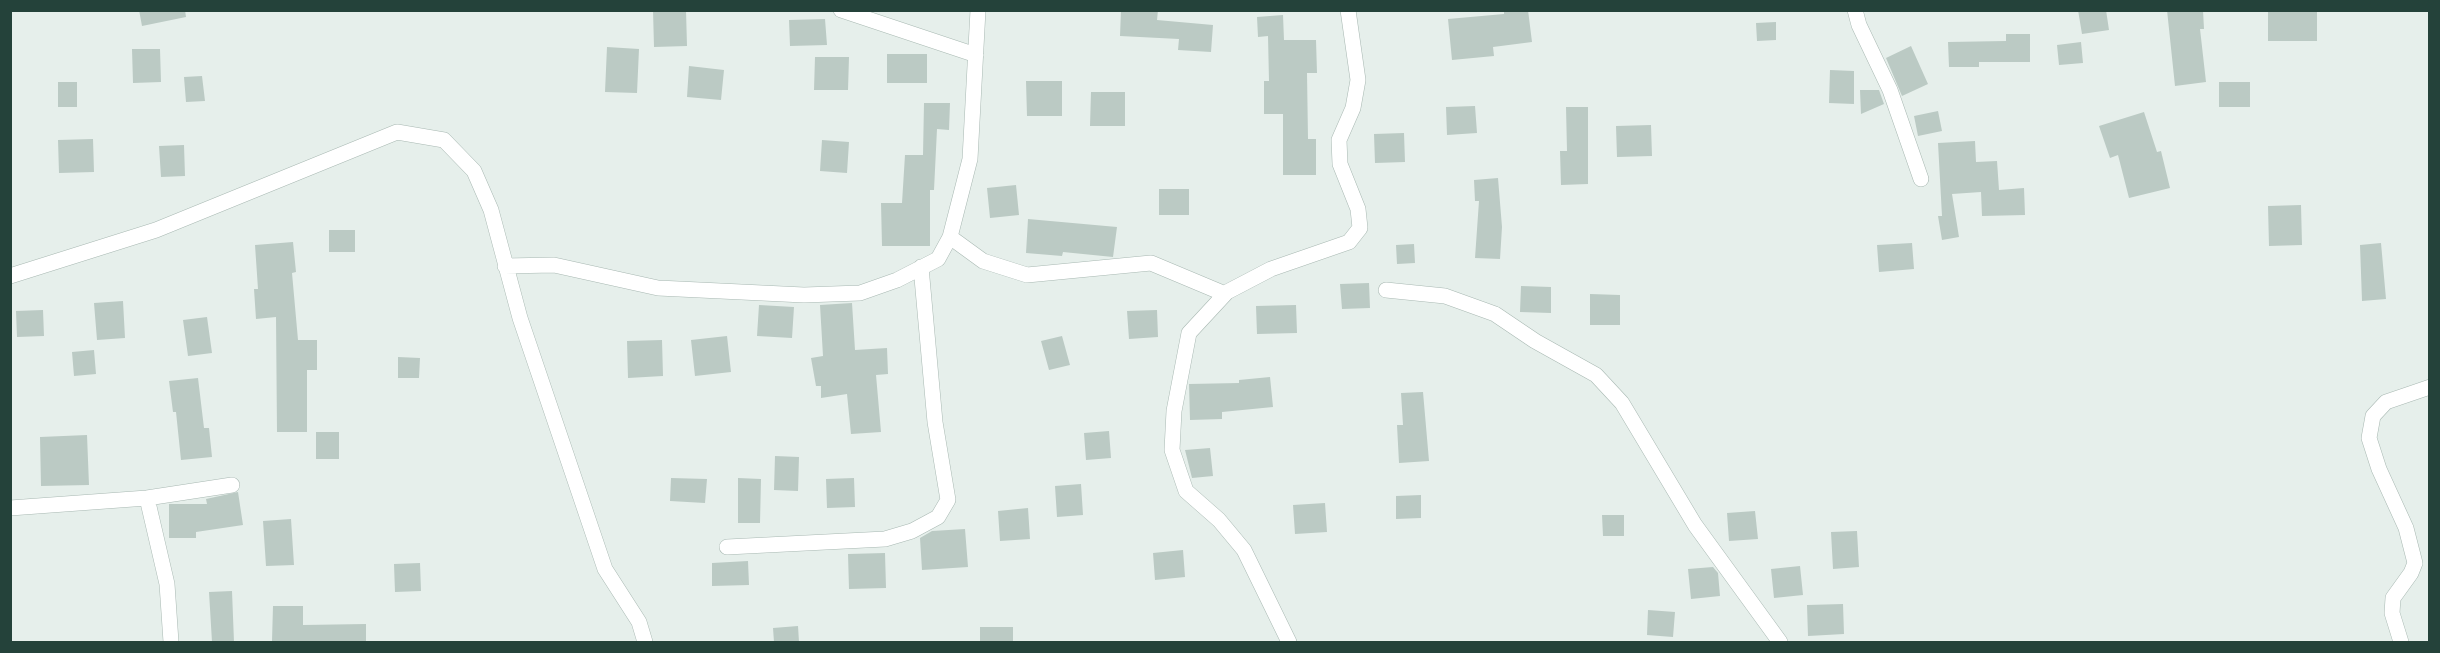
<!DOCTYPE html>
<html>
<head>
<meta charset="utf-8">
<style>
	body { margin:0 }
	#map { position:relative; width:2440px; height:653px; overflow:hidden; background:#e6efeb; font-family:"DM Sans",sans-serif }
	canvas { display:block }
	.frame { position:absolute; inset:0; border:12px solid #24423a; pointer-events:none }
</style>
</head>
<body>
<div id="map">
<canvas width="2440" height="653"></canvas>
<div class="frame"></div>
</div>
<script>
const ctx = document.querySelector('canvas').getContext('2d');
ctx.lineJoin = 'round';
function fillPath(path, color) { ctx.fillStyle = color; ctx.fill(path, 'evenodd'); }
const poly = rows => new Path2D(rows.map(r => 'M' + r).join(''));
function stroke(path, color, width, dash) { ctx.strokeStyle = color; ctx.lineWidth = width; ctx.lineCap = dash ? 'butt' : 'round'; ctx.setLineDash(dash || []); ctx.stroke(path); }
const building = poly([
	[139,10,185,10,186,17,142,26],
	[653,10,686,10,687,46,654,47],
	[1121,10,1158,10,1157,20,1213,25,1211,52,1178,50,1179,39,1120,36],
	[1504,10,1528,10,1532,42,1493,47,1494,56,1452,60,1448,19,1504,14],
	[2078,10,2106,10,2109,30,2082,34],
	[2167,10,2203,10,2204,29,2200,29,2206,82,2175,86],
	[2268,10,2317,10,2317,41,2268,41],
	[1283,15,1284,40,1316,40,1317,73,1307,73,1308,139,1316,139,1316,175,1283,175,1283,114,1264,114,1264,81,1269,81,1268,36,1258,37,1257,17],
	[825,19,827,45,790,46,789,20],
	[1776,22,1776,40,1757,41,1756,23],
	[2006,34,2030,34,2030,62,1979,62,1979,67,1949,67,1948,42,2006,41],
	[2081,42,2083,63,2059,65,2057,45],
	[1911,46,1928,84,1902,96,1886,58],
	[607,47,639,49,637,93,605,92],
	[132,49,160,49,161,82,133,83],
	[887,54,927,54,927,83,887,83],
	[815,57,849,57,848,90,814,90],
	[689,66,724,70,721,100,687,97],
	[1830,70,1854,71,1854,104,1829,103],
	[202,76,205,101,186,102,184,77],
	[1026,81,1062,81,1062,116,1027,116],
	[58,82,77,82,77,107,58,107],
	[2219,82,2250,82,2250,107,2219,107],
	[1860,90,1879,90,1884,104,1861,114],
	[1091,92,1125,92,1125,126,1090,126],
	[924,103,950,103,949,130,937,129,934,190,930,190,930,246,882,246,881,203,902,203,905,155,923,155],
	[1475,106,1477,133,1447,135,1446,107],
	[1566,107,1588,107,1588,184,1561,185,1560,151,1567,151],
	[1938,111,1942,131,1918,136,1914,116],
	[2144,112,2157,152,2161,151,2170,188,2129,198,2118,155,2110,158,2099,126],
	[1651,125,1652,156,1617,157,1616,126],
	[1404,133,1405,162,1375,163,1374,134],
	[93,139,94,172,59,173,58,140],
	[822,140,849,142,847,173,820,171],
	[1975,141,1976,162,1997,161,1999,190,2024,188,2025,215,1982,216,1981,192,1952,194,1959,237,1942,240,1938,216,1942,216,1938,143],
	[184,145,185,176,161,177,159,146],
	[1498,178,1502,227,1500,259,1475,258,1479,201,1475,201,1474,180],
	[1016,185,1019,215,990,218,987,188],
	[1159,189,1189,189,1189,215,1159,215],
	[2301,205,2302,245,2269,246,2268,206],
	[1028,219,1117,227,1113,257,1063,252,1062,256,1026,253],
	[329,230,355,230,355,252,329,252],
	[293,242,296,272,292,273,298,340,317,340,317,370,307,370,307,432,277,432,276,317,256,319,254,289,258,289,255,245],
	[1912,243,1914,269,1879,272,1877,245],
	[2381,243,2386,299,2362,301,2360,245],
	[1414,244,1415,263,1397,264,1396,245],
	[1369,283,1370,308,1342,309,1340,284],
	[1521,286,1551,287,1551,313,1520,312],
	[1590,294,1620,295,1620,325,1590,325],
	[123,301,125,338,97,340,94,303],
	[852,303,855,350,887,348,888,374,876,375,881,432,851,434,847,394,821,398,821,386,816,386,811,358,823,356,820,305],
	[759,305,794,307,792,338,757,336],
	[1296,305,1297,333,1257,334,1256,306],
	[43,310,44,336,17,337,16,311],
	[1157,310,1158,337,1129,339,1127,311],
	[207,317,212,353,188,356,183,320],
	[727,336,731,372,695,376,691,340],
	[1062,336,1070,365,1049,370,1041,341],
	[662,340,663,376,628,378,627,341],
	[94,350,96,374,74,376,72,352],
	[398,357,420,358,419,378,398,378],
	[1270,377,1273,407,1222,412,1222,419,1190,420,1189,384,1239,383,1239,380],
	[198,378,204,428,209,428,212,457,181,460,176,412,173,412,169,381],
	[1423,392,1429,461,1399,463,1397,425,1403,425,1401,393],
	[1109,431,1111,458,1086,460,1084,433],
	[316,432,339,432,339,459,316,459],
	[87,435,89,485,41,486,40,437],
	[1210,448,1213,476,1192,478,1185,450],
	[775,456,799,457,798,491,774,490],
	[671,478,707,479,705,503,670,501],
	[738,478,761,479,760,523,738,523],
	[854,478,855,507,827,508,826,479],
	[1081,484,1083,515,1057,517,1055,486],
	[238,492,243,525,196,532,196,538,169,538,169,504,207,504,206,499],
	[1421,495,1421,518,1396,519,1396,496],
	[1325,503,1327,532,1295,534,1293,505],
	[1028,508,1030,539,1000,541,998,511],
	[1755,511,1758,539,1729,541,1727,513],
	[1602,515,1624,515,1624,536,1603,536],
	[291,519,294,565,266,566,263,521],
	[965,529,968,567,922,570,920,538,932,531],
	[1857,531,1859,567,1833,569,1831,532],
	[1183,550,1185,577,1155,580,1153,553],
	[885,553,886,588,849,589,848,554],
	[748,561,749,585,712,586,712,563],
	[420,563,421,591,395,592,394,564],
	[1800,566,1803,595,1774,598,1771,569],
	[1713,567,1718,573,1720,596,1691,599,1688,569],
	[232,591,234,642,212,642,209,592],
	[1843,604,1844,634,1808,636,1807,605],
	[273,606,303,606,303,625,366,624,366,642,272,641],
	[1648,610,1675,612,1673,637,1647,635],
	[798,626,799,642,774,642,773,628],
	[980,627,1013,627,1013,642,980,642]
]);
const minor = poly([
	[841,10,976,55],
	[978,10,970,159,950,237,983,261,1027,275,1151,263,1225,294],
	[1855,10,1859,25,1890,90,1921,179],
	[505,266,554,265,658,288,804,295,860,293,897,280,938,259,950,237],
	[10,276,156,230,397,132,444,140,474,171,491,210,520,318,605,569,639,622,645,642],
	[1386,290,1445,296,1495,314,1535,341,1596,375,1622,403,1695,525,1780,642],
	[147,498,167,584,171,642],
	[10,508,147,498,232,485],
	[727,547,885,539,912,531,938,517,948,500,935,422,921,267],
	[1289,642,1244,550,1219,520,1186,491,1172,450,1174,411,1189,333,1227,292,1271,269,1349,242,1360,228,1358,209,1340,164,1339,140,1353,108,1358,80,1348,10],
	[2401,642,2392,613,2393,598,2411,573,2415,563,2406,528,2379,469,2369,438,2373,416,2386,402,2430,387]
]);
fillPath(building, '#bbcac4');
stroke(minor, '#a8b8b2', 16);
stroke(minor, '#fff', 15);
</script>
</body>
</html>
